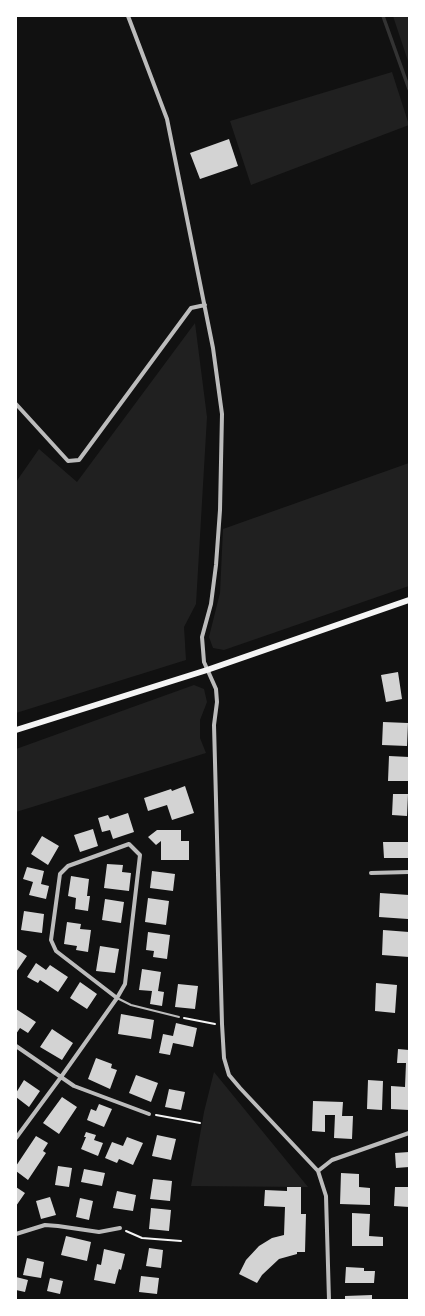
<!DOCTYPE html>
<html>
<head>
<meta charset="utf-8">
<style>
	body { margin:0 }
	#map { position:relative; width:425px; height:1316px; overflow:hidden; background:#111; font-family:"Asap Condensed",sans-serif }
	canvas { display:block }
	.frame { position:absolute; inset:0; border:17px solid #fff; pointer-events:none }
</style>
</head>
<body>
<div id="map">
<canvas width="425" height="1316"></canvas>
<div class="frame"></div>
</div>
<script>
const ctx = document.querySelector('canvas').getContext('2d');
ctx.lineJoin = 'round';
function fillPath(path, color) { ctx.fillStyle = color; ctx.fill(path, 'evenodd'); }
const poly = rows => new Path2D(rows.map(r => 'M' + r).join(''));
function stroke(path, color, width, dash) { ctx.strokeStyle = color; ctx.lineWidth = width; ctx.lineCap = dash ? 'butt' : 'round'; ctx.setLineDash(dash || []); ctx.stroke(path); }
const green = poly([
	[393,16,409,16,409,64],
	[392,72,409,125,251,185,230,121],
	[195,323,207,417,196,604,184,627,186,660,16,713,16,482,39,449,77,482],
	[409,463,409,586,224,650,213,648,209,637,220,593,223,529],
	[194,685,204,689,207,702,200,720,200,738,206,753,16,812,16,749],
	[214,1072,308,1187,191,1186,204,1112]
]);
const stream = poly([
	[383,16,409,89]
]);
const building = poly([
	[229,139,238,166,200,179,190,153],
	[398,672,402,699,386,702,381,675],
	[383,722,408,723,407,746,382,745],
	[389,756,409,757,409,781,388,781],
	[185,786,194,813,172,820,167,805,148,811,144,798,171,789,172,791],
	[393,794,408,794,407,816,392,815],
	[128,813,134,832,113,839,110,830,102,832,98,818,108,815,110,819],
	[93,829,98,846,80,852,74,835],
	[157,830,181,830,181,841,189,841,189,860,161,860,161,841,156,845,148,837],
	[42,836,59,846,48,865,31,854],
	[383,842,408,842,408,858,384,858],
	[107,864,123,865,122,872,131,873,129,891,104,888],
	[27,867,44,871,41,884,49,886,46,899,29,895,33,882,23,879],
	[152,871,175,874,173,891,150,888],
	[71,876,89,879,87,896,90,896,88,911,75,909,76,898,68,896],
	[380,893,409,895,408,919,379,917],
	[148,898,169,901,166,925,145,922],
	[105,899,124,902,121,923,102,920],
	[24,911,44,914,42,933,21,930],
	[67,922,81,924,80,929,91,930,88,952,76,950,77,946,64,944],
	[383,930,409,932,409,957,382,955],
	[148,932,170,935,167,959,153,957,154,951,146,950],
	[100,946,119,949,115,973,96,971],
	[16,949,27,956,16,972],
	[36,963,46,970,50,965,68,977,58,992,40,980,38,983,27,977],
	[142,969,161,972,158,991,164,992,162,1006,150,1004,152,991,139,990],
	[80,982,97,994,87,1009,70,998],
	[376,983,397,985,395,1013,375,1011],
	[178,984,198,986,195,1009,175,1007],
	[16,1009,36,1022,28,1033,20,1028,16,1034],
	[121,1014,154,1020,151,1039,118,1034],
	[176,1023,197,1028,193,1047,173,1043,170,1055,159,1053,163,1034,173,1036],
	[52,1029,73,1043,62,1060,40,1047],
	[398,1049,409,1050,409,1110,391,1109,391,1086,405,1087,406,1063,397,1063],
	[96,1058,112,1064,111,1068,117,1070,110,1089,88,1079],
	[136,1075,158,1083,151,1102,129,1093],
	[24,1080,40,1091,29,1107,16,1097,16,1093],
	[368,1080,383,1081,382,1110,367,1109],
	[169,1089,185,1092,181,1110,165,1107],
	[62,1097,77,1107,59,1134,43,1123],
	[313,1101,343,1102,342,1116,353,1116,352,1139,334,1138,335,1115,325,1115,325,1132,312,1131],
	[99,1104,112,1109,104,1127,87,1120,91,1109,96,1111],
	[86,1132,96,1135,94,1140,103,1143,98,1156,81,1149,86,1137,84,1137],
	[157,1135,176,1139,171,1160,152,1156],
	[36,1136,48,1143,43,1151,46,1153,28,1180,16,1171,16,1166],
	[127,1137,143,1143,133,1165,119,1159,117,1163,105,1158,112,1142,123,1146],
	[409,1152,409,1167,396,1168,395,1153],
	[58,1166,72,1168,69,1187,55,1185],
	[84,1169,105,1173,102,1186,81,1182],
	[341,1173,359,1174,359,1187,370,1188,370,1205,340,1204],
	[153,1179,172,1181,170,1201,150,1199],
	[16,1187,25,1193,16,1206],
	[287,1187,301,1187,301,1214,306,1214,305,1252,297,1252,297,1254,279,1259,262,1275,257,1283,239,1274,246,1260,259,1246,272,1238,284,1235,285,1207,264,1206,265,1190,287,1191],
	[395,1187,409,1187,409,1207,394,1206],
	[117,1191,136,1195,133,1211,113,1208],
	[50,1197,56,1215,41,1219,36,1201],
	[80,1198,93,1201,89,1220,76,1217],
	[151,1208,171,1210,169,1231,149,1229],
	[352,1213,370,1214,369,1236,383,1237,383,1246,352,1246],
	[66,1236,91,1242,87,1261,61,1255],
	[149,1248,163,1250,161,1268,146,1266],
	[104,1249,125,1254,121,1270,119,1269,115,1284,94,1280,97,1264,101,1265],
	[27,1258,44,1262,41,1278,23,1275],
	[346,1267,364,1268,364,1271,375,1271,374,1283,345,1283],
	[141,1276,159,1278,157,1294,139,1292],
	[16,1277,28,1280,25,1292,16,1290],
	[50,1278,63,1281,60,1294,47,1291],
	[372,1295,372,1300,345,1300,345,1296]
]);
const path = poly([
	[184,1018,215,1024],
	[156,1115,200,1123],
	[126,1231,142,1238,181,1241]
]);
const service = poly([
	[117,998,131,1005,179,1017]
]);
const minor = poly([
	[128,16,167,119,213,348,222,414,220,510,216,565,211,604,202,637,204,662,216,689,217,702,214,725,222,1024,224,1058,229,1075,240,1088,318,1171,326,1196,329,1300],
	[16,404,68,461,79,460,191,308,205,305],
	[371,873,409,872],
	[16,1046,74,1086,149,1114],
	[16,1138,61,1077,117,998,125,984,140,855,129,844,68,866,60,874,51,940,56,951,117,998],
	[318,1171,332,1160,409,1133],
	[16,1234,45,1225,58,1226,99,1232,120,1228]
]);
const secondary = poly([
	[16,730,207,670,409,600]
]);
fillPath(green, '#202020');
stroke(stream, '#333', 3.5);
fillPath(building, '#d3d3d3');
stroke(path, '#f5f5f5', 2);
stroke(service, '#bcbcbc', 2);
stroke(minor, '#bcbcbc', 4);
stroke(secondary, '#f5f5f5', 6);
</script>
</body>
</html>
